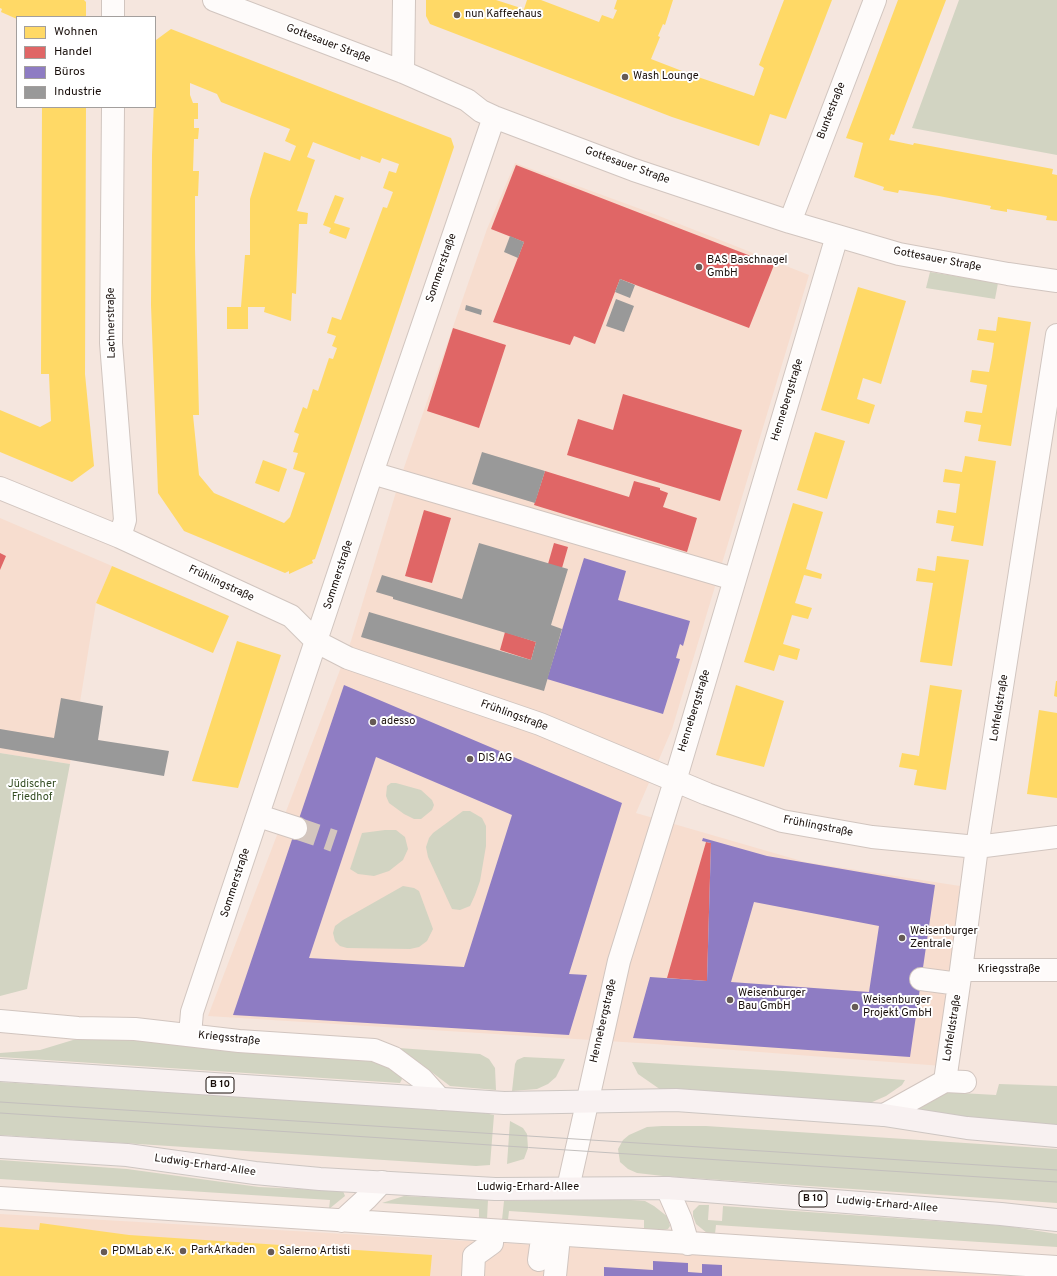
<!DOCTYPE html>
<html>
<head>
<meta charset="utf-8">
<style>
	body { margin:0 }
	#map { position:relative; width:1057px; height:1276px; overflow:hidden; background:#f5e6de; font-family:Overpass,sans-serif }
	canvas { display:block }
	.legend { position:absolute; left:16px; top:16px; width:140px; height:92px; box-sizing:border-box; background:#fff; border:1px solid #a39f9d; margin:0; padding:5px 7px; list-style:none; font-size:12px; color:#190f0b }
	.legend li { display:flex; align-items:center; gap:8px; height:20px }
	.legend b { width:20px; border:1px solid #a39f9d }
</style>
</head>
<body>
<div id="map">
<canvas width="1057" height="1276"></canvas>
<ul class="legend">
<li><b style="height:11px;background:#ffd966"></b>Wohnen</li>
<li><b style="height:11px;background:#e06666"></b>Handel</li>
<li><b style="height:11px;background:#8e7cc3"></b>Büros</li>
<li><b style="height:11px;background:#999"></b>Industrie</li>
</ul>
</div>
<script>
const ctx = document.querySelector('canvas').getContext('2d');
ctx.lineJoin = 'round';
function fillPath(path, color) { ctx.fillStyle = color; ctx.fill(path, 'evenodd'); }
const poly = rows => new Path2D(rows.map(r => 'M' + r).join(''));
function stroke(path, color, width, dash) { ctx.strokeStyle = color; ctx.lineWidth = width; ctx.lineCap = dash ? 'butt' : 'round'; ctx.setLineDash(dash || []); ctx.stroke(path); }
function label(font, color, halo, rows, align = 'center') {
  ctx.font = font + ' Overpass,sans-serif'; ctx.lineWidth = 4; ctx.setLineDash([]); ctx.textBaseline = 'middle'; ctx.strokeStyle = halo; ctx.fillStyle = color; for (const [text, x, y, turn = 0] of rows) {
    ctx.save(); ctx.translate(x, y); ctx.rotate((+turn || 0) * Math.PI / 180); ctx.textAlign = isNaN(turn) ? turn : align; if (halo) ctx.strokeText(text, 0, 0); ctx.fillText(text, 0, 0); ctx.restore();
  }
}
const built = poly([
	[515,163,654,214,809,275,672,729,636,813,805,862,960,886,942,1066,655,1044,208,1016,351,641,399,482,487,229],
	[0,518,112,566,96,603,70,764,0,753],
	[0,1214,606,1249,1016,1276,0,1276]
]);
const green = poly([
	[959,0,1057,0,1057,155,912,128],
	[930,272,998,283,995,299,926,288],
	[0,753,70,764,27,989,0,996],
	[391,783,396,783,421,790,432,800,434,805,432,810,421,819,414,819,404,814,389,803,386,796,387,786],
	[463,811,470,811,482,818,486,826,486,846,480,881,475,895,470,906,460,910,452,909,428,857,426,847,429,838,433,833],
	[385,830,396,830,405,837,408,849,403,860,389,871,374,876,358,874,350,869,362,833],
	[403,886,414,888,419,891,433,929,427,941,419,947,410,949,347,948,340,946,335,941,333,933,335,926,343,920],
	[109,1036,367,1058,383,1064,401,1075,402,1079,400,1083,0,1057,0,1053,40,1050,73,1040],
	[399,1048,480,1054,489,1059,495,1068,496,1090,450,1086,413,1058,398,1050],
	[524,1057,565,1059,556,1077,548,1084,537,1089,512,1091,515,1064,517,1060],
	[632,1062,783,1071,905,1080,902,1085,886,1096,870,1103,661,1090,638,1074],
	[0,1082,480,1112,494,1115,490,1165,476,1166,0,1135],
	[999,1084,1057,1086,1057,1126,974,1121,914,1109,943,1092,996,1095],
	[510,1121,523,1128,527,1134,528,1148,524,1159,507,1164],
	[662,1126,706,1126,1057,1149,1057,1203,663,1176,637,1173,628,1169,620,1162,618,1149,623,1140,629,1135,647,1127],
	[0,1160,127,1169,259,1187,343,1191,345,1196,329,1209,330,1200,0,1179],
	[404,1196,488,1200,487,1219,479,1218,479,1209,382,1203],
	[618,1199,645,1201,654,1206,668,1217,670,1226,668,1229,663,1230,644,1229,644,1220,509,1211,508,1220,502,1220,504,1201],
	[699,1205,709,1205,708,1220,722,1221,723,1206,1007,1226,1057,1234,1057,1247,716,1225,715,1234,707,1233,696,1224,693,1216,693,1211]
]);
const homes = poly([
	[0,0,84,0,86,2,86,17,17,17,17,19,1,12,2,9,0,8],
	[426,0,496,0,524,9,527,0,541,0,599,22,602,15,613,19,617,10,614,9,617,0,673,0,665,25,663,24,658,36,660,37,651,59,695,76,754,96,764,68,759,65,784,0,832,0,786,119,770,114,759,146,672,117,430,24,426,16],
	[898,0,946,0,894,135,891,134,889,140,913,145,914,143,1053,169,1052,174,1057,175,1057,221,1046,220,1047,216,1007,209,1007,212,990,209,991,206,939,196,899,190,898,193,883,190,884,187,854,177,863,143,846,138],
	[171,29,451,138,454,147,315,559,312,560,313,563,289,574,289,571,285,573,184,531,158,493,151,305,152,155,156,40],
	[190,83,217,94,221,102,290,129,285,141,296,146,290,161,264,152,250,199,250,255,245,255,241,307,227,307,227,329,248,329,248,307,265,307,264,312,291,321,292,293,296,294,299,224,307,224,308,213,297,211,315,160,307,157,313,142,360,160,361,156,380,163,382,158,399,164,396,173,389,171,383,188,393,192,387,208,383,207,341,320,332,317,327,333,336,336,332,346,337,348,333,359,329,358,318,391,313,389,307,409,303,407,294,432,299,434,293,452,298,453,293,469,305,473,290,517,284,523,214,493,199,475,193,415,199,415,195,249,195,196,198,196,199,171,193,171,194,139,198,139,199,128,194,128,194,119,198,119,198,103,193,103,190,95],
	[42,107,86,107,85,374,94,466,72,482,0,452,0,410,40,427,51,421,49,374,41,374],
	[335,195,344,198,334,223,350,228,346,239,329,233,331,228,323,225],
	[858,287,906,301,881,384,863,378,857,399,875,405,869,424,821,410],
	[998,317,1031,322,1011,446,978,441,981,425,964,422,966,411,982,413,987,385,970,382,972,370,989,372,992,357,994,343,977,340,979,329,996,331],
	[815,432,845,441,827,499,797,490],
	[965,456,996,461,983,546,951,541,954,526,936,523,938,510,956,513,960,484,943,482,945,469,962,472],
	[263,460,287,469,279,492,255,483],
	[793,503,823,512,806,569,822,574,821,579,804,575,795,603,812,608,808,619,792,615,783,644,800,649,797,660,779,655,774,671,744,662],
	[937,556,969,560,952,666,920,662,933,583,916,581,918,568,935,571],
	[112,566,229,616,213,653,96,603],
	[237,641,281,655,238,788,192,781],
	[1056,681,1057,681,1057,697,1054,696],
	[736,685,784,701,764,767,716,755],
	[930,685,962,690,946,790,914,785,917,770,899,767,902,753,919,756],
	[1039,710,1057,713,1057,798,1027,794],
	[40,1223,129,1235,432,1255,430,1276,0,1276,0,1227,39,1230]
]);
const shops = poly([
	[516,165,774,265,749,328,620,279,595,344,574,336,570,345,493,322,524,242,491,229],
	[453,328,506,345,479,428,427,411],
	[623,394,742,430,720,501,567,455,578,419,613,430],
	[545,471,629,497,634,481,660,488,660,490,668,493,663,507,697,518,687,552,534,505],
	[424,510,451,518,432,583,405,576],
	[554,543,568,547,562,568,548,564],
	[0,553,6,556,0,570],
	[505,632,536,642,531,660,500,650],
	[706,842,711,843,707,981,667,978]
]);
const offices = poly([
	[584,558,626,571,618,600,690,621,683,646,680,644,676,658,680,659,663,714,547,679],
	[344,685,622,803,569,974,587,975,569,1035,233,1015],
	[376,757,512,815,464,967,309,958],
	[703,838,767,856,935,885,910,1057,633,1038,650,977,707,981,711,843,702,841],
	[754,902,879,926,869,992,731,982],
	[653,1261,688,1263,688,1272,702,1273,702,1264,722,1265,722,1276,604,1276,604,1267,653,1270]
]);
const industry = poly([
	[510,236,524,242,518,258,504,252],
	[620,279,635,285,630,298,615,292],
	[616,299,634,306,624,332,606,326],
	[466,305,482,310,481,315,465,310],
	[482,452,545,471,535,503,472,484],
	[479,543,568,569,551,625,562,629,544,691,361,637,369,612,531,660,536,642,393,599,393,597,376,592,382,575,462,599],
	[61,698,103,706,98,740,169,751,164,776,0,748,0,729,54,738]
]);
const minorTunnel = poly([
	[296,828,334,841]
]);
const minor = poly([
	[214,0,403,72,467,100,481,111,494,117,634,170,790,222,899,254,1008,274,1057,281],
	[113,17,113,0],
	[403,72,404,0],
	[113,107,111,343,125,520,120,537],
	[790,222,875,0],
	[372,473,734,579],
	[0,488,120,537,291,616,317,642,348,658,540,724,707,794,782,821,872,837,977,847,1057,837],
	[259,816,296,828],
	[961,970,1057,970],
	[921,979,959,984],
	[0,1021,78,1028,135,1029,239,1041,374,1050,394,1058,422,1079,440,1099],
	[190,1035,192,1012,372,473,494,117],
	[945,1081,961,970,977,847,1057,335],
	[884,1115,945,1081,965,1082],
	[568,1188,619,961,675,781,837,236],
	[667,1188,681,1220,688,1244],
	[0,1198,1057,1267],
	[342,1221,366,1199,382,1182],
	[539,1260,541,1246],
	[473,1276,474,1256,492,1243],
	[555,1276,558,1247]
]);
const major = poly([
	[0,1070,504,1103,676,1100,884,1115,967,1128,1057,1136],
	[0,1147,127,1155,255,1173,320,1179,495,1189,667,1188,1001,1214,1057,1220]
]);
const tram = poly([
	[0,1102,1057,1170],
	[0,1113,1057,1182]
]);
const markers = [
	[457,15,4,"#665a55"],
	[625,77,4,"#665a55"],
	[699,267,4,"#665a55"],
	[373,722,4,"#665a55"],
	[470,759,4,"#665a55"],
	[902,938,4,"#665a55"],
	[730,1000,4,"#665a55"],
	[855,1007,4,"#665a55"],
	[183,1251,4,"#665a55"],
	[104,1252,4,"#665a55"],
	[271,1252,4,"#665a55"]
];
const shields = [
	[220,1085,28],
	[813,1199,28]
];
const shieldNames = [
	["B 10",220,1085],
	["B 10",813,1199]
];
const poiNames = [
	["nun Kaffeehaus",465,15],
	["Wash Lounge",633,77],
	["BAS Baschnagel",707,261],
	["GmbH",707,274],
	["adesso",381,722],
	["DIS AG",478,759],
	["Weisenburger",910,932],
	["Zentrale",910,945],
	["Weisenburger",738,994],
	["Bau GmbH",738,1007],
	["Weisenburger",863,1001],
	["Projekt GmbH",863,1014],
	["ParkArkaden",191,1251],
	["PDMLab e.K.",112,1252],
	["Salerno Artisti",279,1252]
];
const streetNames = [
	["Gottesauer Straße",328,44,21],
	["Buntestraße",832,111,-69],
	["Gottesauer Straße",627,166,20],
	["Gottesauer Straße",937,260,11],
	["Sommerstraße",442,268,-71],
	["Lachnerstraße",112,323,-91],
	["Hennebergstraße",788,400,-73],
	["Sommerstraße",339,575,-72],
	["Frühlingstraße",221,584,25],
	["Lohfeldstraße",1000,708,-81],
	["Hennebergstraße",695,711,-73],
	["Frühlingstraße",514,716,20],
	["Frühlingstraße",818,827,11],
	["Sommerstraße",236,883,-72],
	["Kriegsstraße",1009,970],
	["Hennebergstraße",604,1021,-77],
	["Lohfeldstraße",953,1028,-81],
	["Kriegsstraße",229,1039,6],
	["Ludwig-Erhard-Allee",205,1166,8],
	["Ludwig-Erhard-Allee",528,1188],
	["Ludwig-Erhard-Allee",887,1205,5]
];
const parkNames = [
	["Jüdischer",32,785],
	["Friedhof",32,798]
];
fillPath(built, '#f7ddcf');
fillPath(green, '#d2d4c2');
fillPath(homes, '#ffd966');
fillPath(shops, '#e06666');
fillPath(offices, '#8e7cc3');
fillPath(industry, '#999');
stroke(minorTunnel, '#d4c6be', 22, [22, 11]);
stroke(minor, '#d1c5bf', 24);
stroke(major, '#cdc6c2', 24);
stroke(minor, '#fefbfa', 22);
stroke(major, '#f8f1f1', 22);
stroke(tram, '#c3bfbd', 1);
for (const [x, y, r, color] of markers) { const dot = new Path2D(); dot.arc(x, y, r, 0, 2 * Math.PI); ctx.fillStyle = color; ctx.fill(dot); stroke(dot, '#fff', 1.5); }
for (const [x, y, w] of shields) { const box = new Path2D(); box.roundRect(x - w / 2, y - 8, w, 16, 3); ctx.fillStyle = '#fff'; ctx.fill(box); stroke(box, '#190f0b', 1); }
label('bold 10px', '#190f0b', null, shieldNames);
label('11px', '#190f0b', '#fff', poiNames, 'left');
label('11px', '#190f0b', '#fff', streetNames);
label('11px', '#354e24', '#fff', parkNames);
</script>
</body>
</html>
